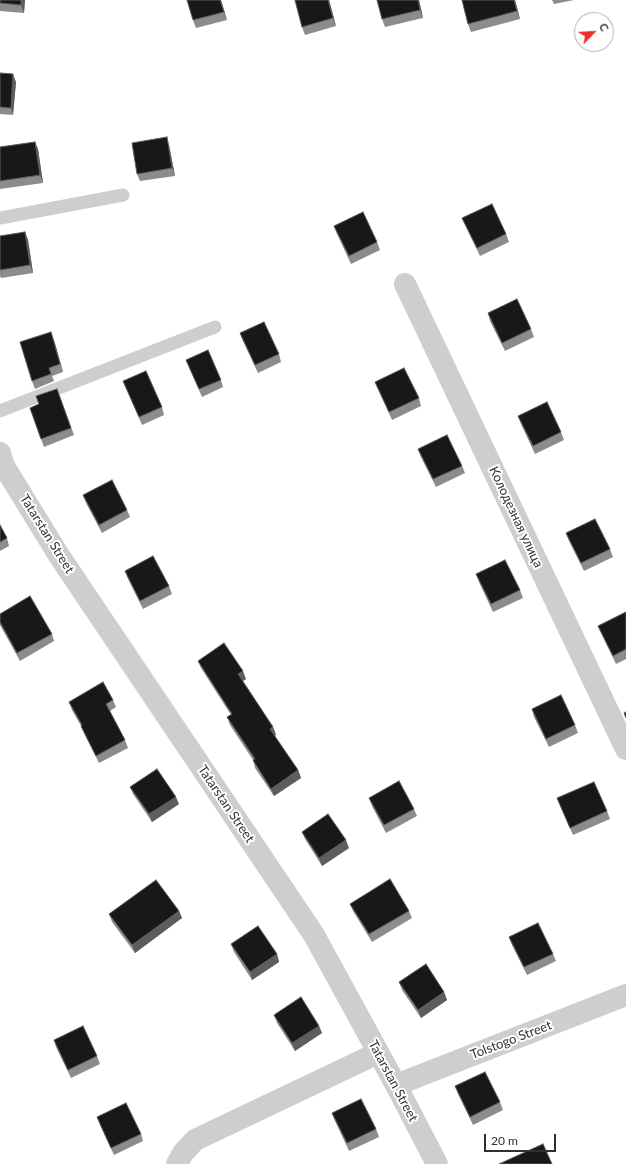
<!DOCTYPE html>
<html>
<head>
<meta charset="utf-8">
<style>
	body { margin:0 }
	#map { position:relative; width:626px; height:1164px; overflow:hidden; background:#fff; font-family:Lato,sans-serif }
	canvas { display:block }
	.north { position:absolute; left:574px; top:12px; width:40px; height:40px; box-sizing:border-box; background:#fff; border:1px solid #adadad; border-radius:50%; rotate:65deg; font-size:11px; font-weight:700; line-height:16px; text-align:center; color:#313131 }
	.north::after { content:''; display:block; margin:auto; width:14px; height:18px; background:#f02d2b; clip-path:polygon(50% 0,100% 100%,50% 72%,0 100%) }
	.scale { position:absolute; left:484px; top:1134px; width:72px; height:18px; box-sizing:border-box; border:2px solid #313131; border-top:0; padding-left:5px; font-size:12px; line-height:14px; white-space:nowrap; color:#313131; -webkit-text-stroke:3px #fff; paint-order:stroke }
</style>
</head>
<body>
<div id="map">
<canvas width="626" height="1164"></canvas>
<div class="north">С</div>
<div class="scale">20 m</div>
</div>
<script>
const ctx = document.querySelector('canvas').getContext('2d');
ctx.lineJoin = 'round';
const poly = rows => new Path2D(rows.map(r => 'M' + r).join(''));
function stroke(path, color, width, dash) { ctx.strokeStyle = color; ctx.lineWidth = width; ctx.lineCap = dash ? 'butt' : 'round'; ctx.setLineDash(dash || []); ctx.stroke(path); }
function fillPath(path, color) { ctx.fillStyle = color; ctx.fill(path, 'evenodd'); }
function label(font, color, halo, rows, align = 'center') {
  ctx.font = font + ' Lato,sans-serif'; ctx.lineWidth = 4; ctx.setLineDash([]); ctx.textBaseline = 'middle'; ctx.strokeStyle = halo; ctx.fillStyle = color; for (const [text, x, y, turn = 0] of rows) {
    ctx.save(); ctx.translate(x, y); ctx.rotate((+turn || 0) * Math.PI / 180); ctx.textAlign = isNaN(turn) ? turn : align; if (halo) ctx.strokeText(text, 0, 0); ctx.fillText(text, 0, 0); ctx.restore();
  }
}
const service = poly([
	[0,218,123,195],
	[0,411,215,327]
]);
const minor = poly([
	[405,284,626,749],
	[0,453,4,466,58,554,314,935,396,1085,437,1164],
	[396,1085,626,995],
	[177,1164,183,1153,195,1140,378,1053]
]);
const wall = poly([
	[0,0,25,0,24,13,0,11],
	[221,0,227,20,196,28,193,20],
	[295,0,329,0,336,26,305,35,302,27],
	[419,0,423,18,385,27,382,19],
	[462,0,515,0,520,19,471,32,468,24],
	[552,0,574,0,554,4],
	[0,73,16,82,13,115,0,114],
	[35,142,38,149,43,183,0,189,0,147],
	[169,145,175,176,140,181,137,174],
	[462,218,506,234,509,242,480,256,465,225],
	[334,226,377,242,380,250,351,264,337,234],
	[25,232,28,240,33,273,1,278,0,276,0,236],
	[488,313,531,329,534,337,505,351,490,321],
	[240,333,279,354,281,362,258,373,243,341],
	[54,340,63,372,52,376,54,381,35,389,32,381],
	[186,360,221,380,223,387,202,397],
	[123,381,162,407,164,415,142,425],
	[375,382,419,398,421,406,392,420,378,389],
	[57,389,74,435,44,447,30,408,39,404],
	[518,416,561,432,564,440,535,454,521,424],
	[418,449,462,466,465,473,436,487,421,457],
	[83,495,127,510,130,517,102,533,86,503],
	[0,525,7,538,9,546,0,551],
	[566,533,610,549,613,557,584,571,569,541],
	[125,571,169,586,172,594,143,609,128,579],
	[476,574,520,590,523,598,493,612,479,582],
	[626,612,626,659,616,664,601,633,598,626],
	[0,614,52,634,54,641,20,661,0,625],
	[198,661,246,679,243,681,273,727,276,735,274,735,298,770,301,778,274,796,255,768,253,760,230,725,227,717,231,715,201,668],
	[113,700,116,707,110,711,125,740,128,748,99,763,84,733,81,726,72,710,69,702],
	[532,709,575,725,578,733,549,747,534,717],
	[130,787,179,804,152,822,133,794],
	[369,798,414,809,417,816,386,833,372,806],
	[557,798,607,811,610,819,573,835],
	[302,832,349,848,322,866,305,839],
	[350,904,409,911,412,918,372,942,353,911],
	[179,911,182,918,135,953,112,922,109,914],
	[509,937,553,954,556,961,527,975,512,945],
	[231,944,277,954,279,962,252,980,234,952],
	[399,982,444,992,447,1000,421,1018,402,990],
	[274,1015,319,1026,322,1033,295,1051,277,1023],
	[54,1040,97,1056,100,1064,71,1078,56,1047],
	[455,1086,500,1102,503,1110,473,1125,458,1094],
	[332,1113,376,1129,379,1137,349,1151,335,1121],
	[97,1117,141,1134,143,1141,114,1155,100,1125]
]);
const shadedWall = poly([
	[21,0,25,0,24,13,21,5],
	[220,0,221,0,227,20,224,12],
	[328,0,329,0,336,26,333,18],
	[418,0,419,0,423,18,420,10],
	[514,0,515,0,520,19,517,11],
	[13,74,16,82,13,115,11,108],
	[167,137,169,145,175,176,172,168],
	[35,142,38,149,43,183,40,175],
	[25,232,28,240,33,273,30,265],
	[51,332,54,340,63,372,60,364],
	[243,671,246,679,241,682,238,674],
	[273,727,276,735,273,737,270,729],
	[298,770,301,778,274,796,271,789],
	[176,797,179,804,152,822,149,814],
	[346,840,349,848,322,866,319,858],
	[179,911,182,918,135,953,132,945],
	[277,954,279,962,252,980,250,972],
	[444,992,447,1000,421,1018,418,1010],
	[319,1026,322,1033,295,1051,292,1043]
]);
const building = poly([
	[0,0,21,0,21,5,0,3,0,0],
	[187,0,220,0,224,12,193,20,187,0],
	[295,0,328,0,333,18,302,27,295,0],
	[377,0,418,0,420,10,382,19,377,0],
	[462,0,514,0,517,11,468,24,462,0],
	[0,73,13,74,11,108,0,107,0,73],
	[167,137,172,168,137,174,132,143,167,137],
	[35,142,40,175,0,181,0,147,35,142],
	[492,204,506,234,477,248,462,218,492,204],
	[363,212,377,242,349,256,334,226,363,212],
	[25,232,30,265,0,270,0,236,25,232],
	[517,299,531,329,502,343,488,313,517,299],
	[264,322,279,354,255,365,240,333,264,322],
	[51,332,60,364,49,368,51,374,32,381,20,342,51,332],
	[208,350,221,380,199,389,186,360,208,350],
	[404,368,419,398,389,412,375,382,404,368],
	[146,371,162,407,139,417,123,381,146,371],
	[57,389,71,428,41,439,30,408,39,404,36,396,57,389],
	[547,402,561,432,533,446,518,416,547,402],
	[447,435,462,466,433,479,418,449,447,435],
	[112,480,127,510,99,525,83,495,112,480],
	[595,519,610,549,581,563,566,533,595,519],
	[0,525,7,538,0,542,0,525],
	[153,556,169,586,140,601,125,571,153,556],
	[505,560,520,590,491,604,476,574,505,560],
	[30,596,52,634,17,653,0,622,0,614,30,596],
	[626,612,626,649,613,656,598,626,626,612],
	[224,643,243,671,238,674,273,727,270,729,298,770,271,789,253,760,255,759,227,717,232,714,198,661,224,643],
	[103,682,113,700,106,704,125,740,96,756,81,726,82,725,69,702,103,682],
	[561,695,575,725,546,739,532,709,561,695],
	[626,712,626,718,624,713,626,712],
	[157,769,176,797,149,814,130,787,157,769],
	[399,781,414,809,384,825,369,798,399,781],
	[594,782,607,811,570,828,557,798,594,782],
	[328,814,346,840,319,858,302,832,328,814],
	[390,879,409,911,369,934,350,904,390,879],
	[156,880,179,911,132,945,109,914,156,880],
	[538,923,553,954,524,967,509,937,538,923],
	[258,926,277,954,250,972,231,944,258,926],
	[426,964,444,992,418,1010,399,982,426,964],
	[301,997,319,1026,292,1043,274,1015,301,997],
	[83,1026,97,1056,68,1070,54,1040,83,1026],
	[485,1072,500,1102,470,1117,455,1086,485,1072],
	[361,1099,376,1129,347,1143,332,1113,361,1099],
	[126,1103,141,1134,111,1148,97,1117,126,1103],
	[543,1144,552,1164,499,1164,543,1144]
]);
const streetNames = [
	["Колодезная улица",516,517,65],
	["Tatarstan Street",47,534,58],
	["Tatarstan Street",226,804,56],
	["Tolstogo Street",511,1040,-21],
	["Tatarstan Street",393,1081,62]
];
stroke(service, '#cecece', 13);
stroke(minor, '#cecece', 22);
fillPath(wall, '#8c8c8c');
fillPath(shadedWall, '#5d5d5d');
fillPath(building, '#181818');
stroke(building, '#5d5d5d', 1);
label('13px', '#313131', '#fff', streetNames);
</script>
</body>
</html>
